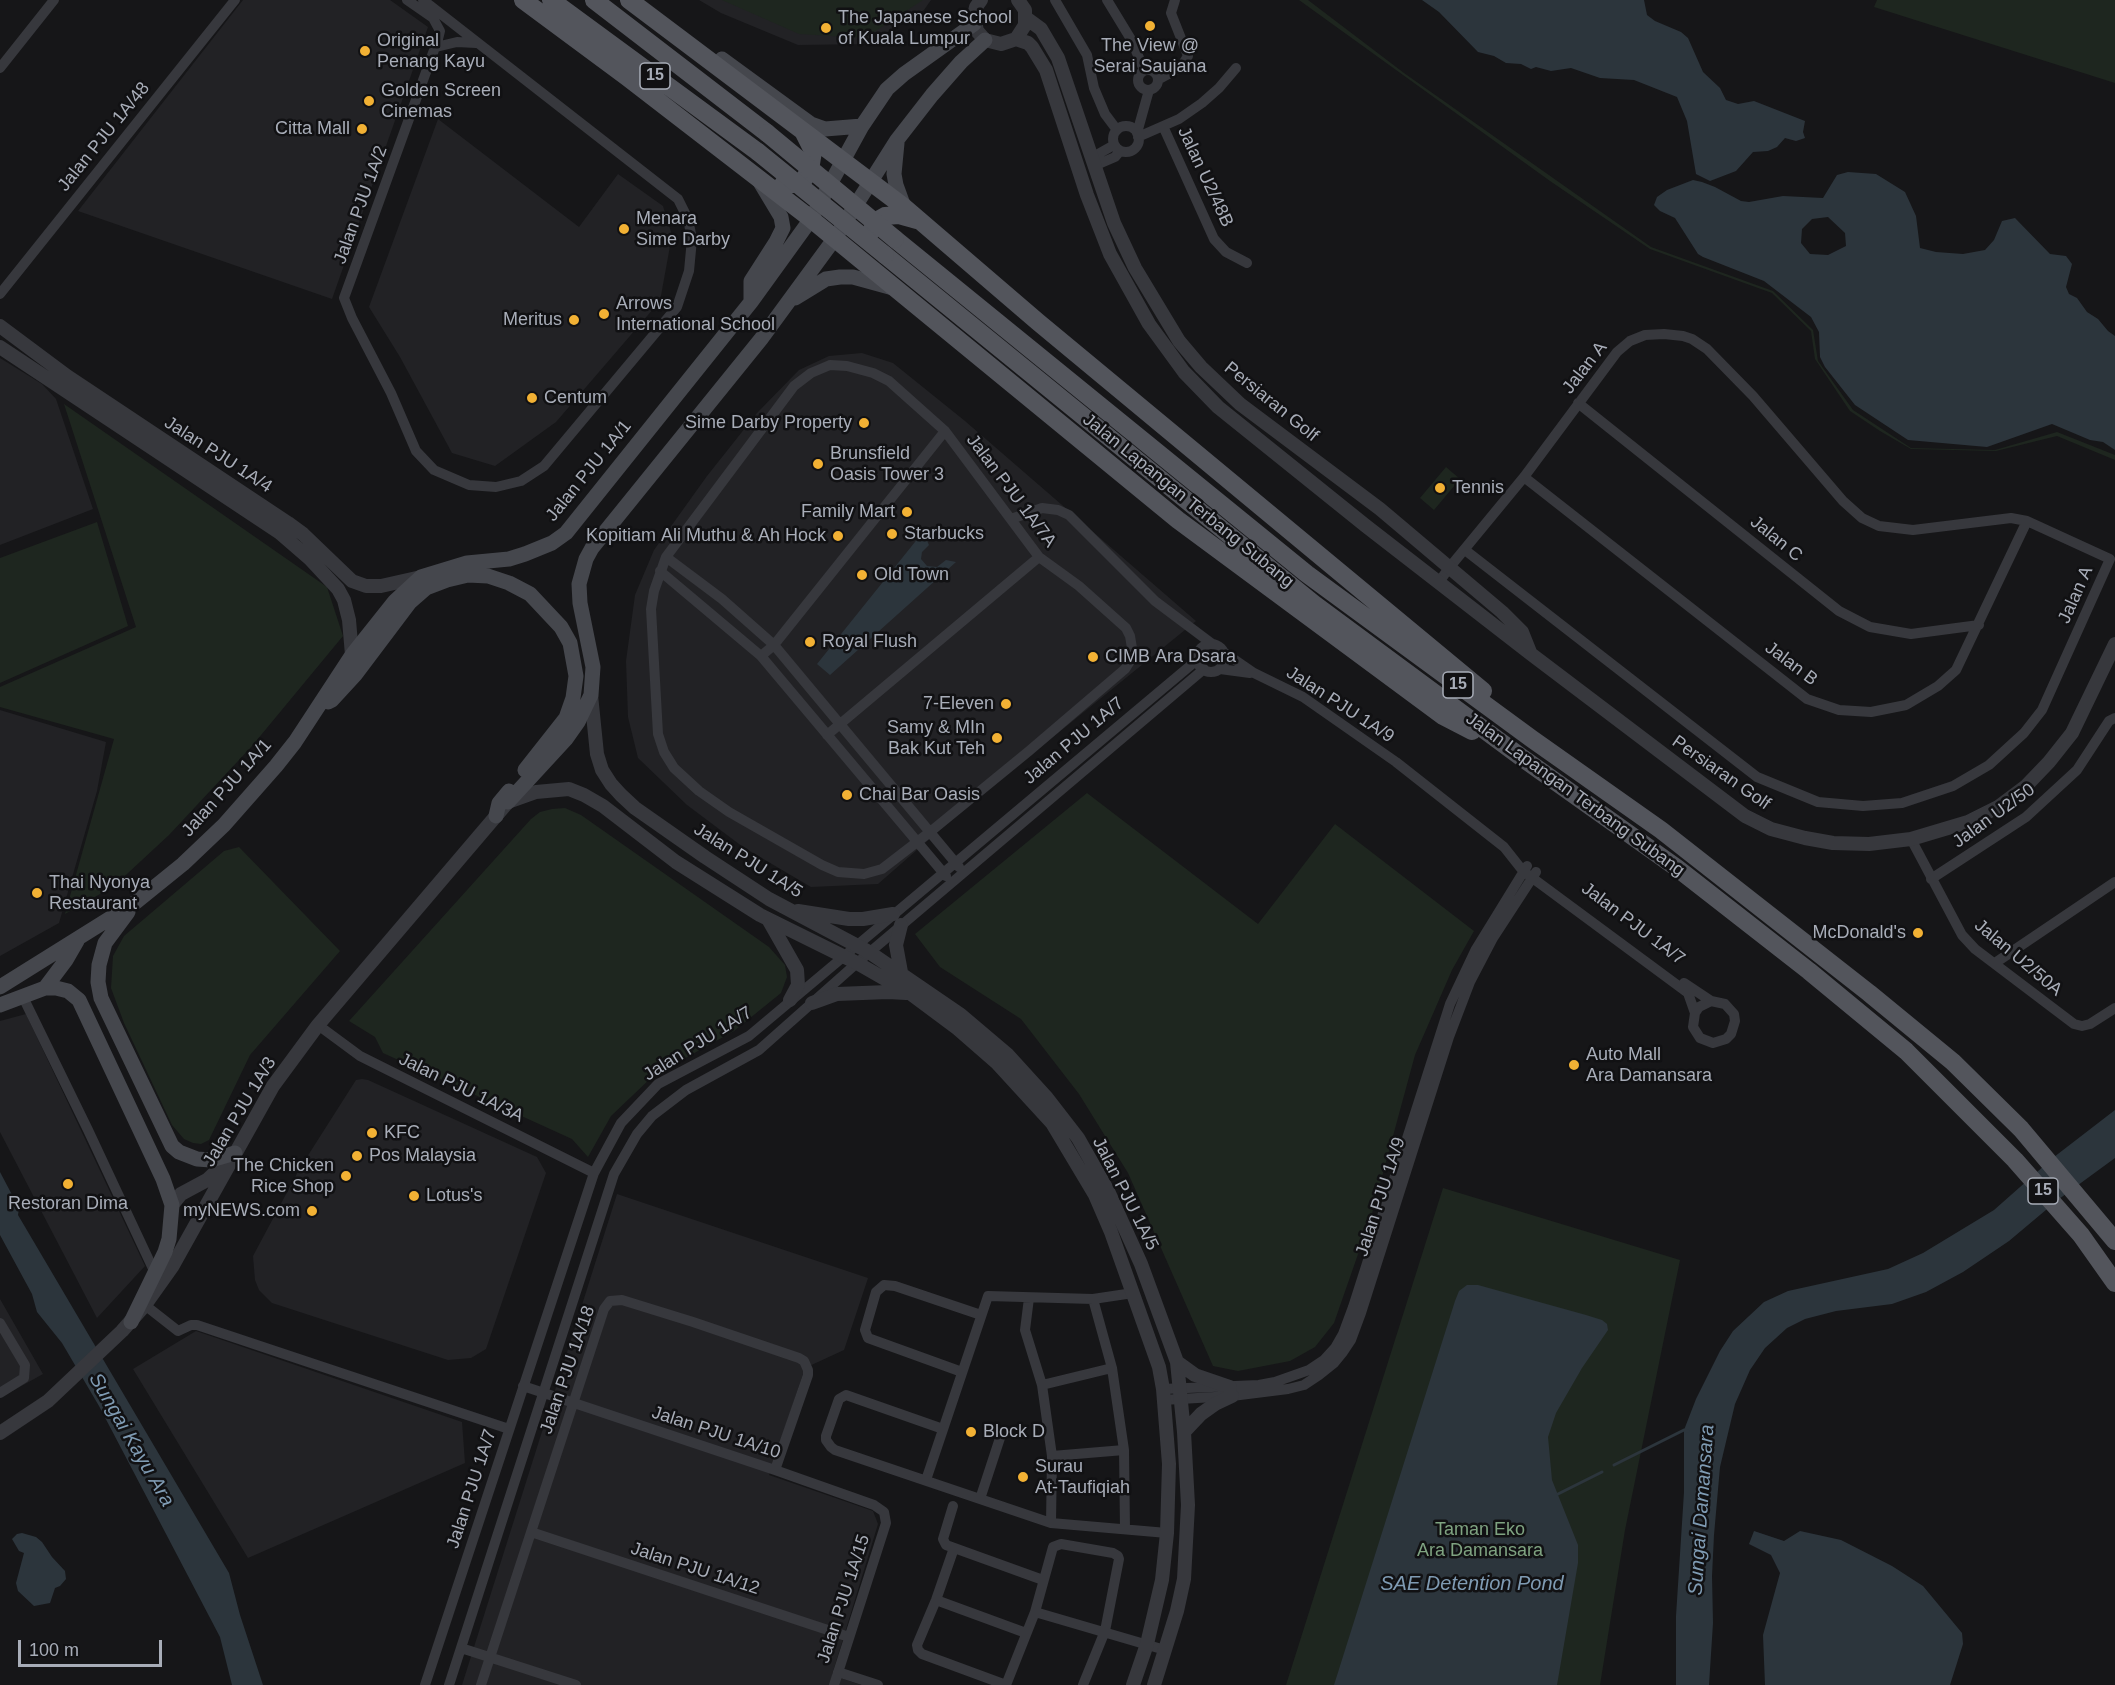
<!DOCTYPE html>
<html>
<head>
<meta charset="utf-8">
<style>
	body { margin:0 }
	#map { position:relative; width:2115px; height:1685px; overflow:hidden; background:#161618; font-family:Arial,sans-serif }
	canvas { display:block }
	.scale { position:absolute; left:18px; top:1640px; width:144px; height:27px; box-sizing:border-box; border:3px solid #a8adb8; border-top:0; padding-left:8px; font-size:18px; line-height:21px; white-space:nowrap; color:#a8adb8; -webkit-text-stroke:4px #111113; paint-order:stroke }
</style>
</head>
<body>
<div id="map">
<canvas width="2115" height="1685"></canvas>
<div class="scale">100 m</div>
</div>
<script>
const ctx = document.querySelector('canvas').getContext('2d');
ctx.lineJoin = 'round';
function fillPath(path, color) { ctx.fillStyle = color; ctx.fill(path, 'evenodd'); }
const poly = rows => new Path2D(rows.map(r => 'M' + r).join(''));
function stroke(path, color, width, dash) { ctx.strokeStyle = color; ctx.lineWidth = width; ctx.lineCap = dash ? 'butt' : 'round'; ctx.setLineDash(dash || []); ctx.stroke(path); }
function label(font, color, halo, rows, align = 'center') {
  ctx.font = font + ' Arial,sans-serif'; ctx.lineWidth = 5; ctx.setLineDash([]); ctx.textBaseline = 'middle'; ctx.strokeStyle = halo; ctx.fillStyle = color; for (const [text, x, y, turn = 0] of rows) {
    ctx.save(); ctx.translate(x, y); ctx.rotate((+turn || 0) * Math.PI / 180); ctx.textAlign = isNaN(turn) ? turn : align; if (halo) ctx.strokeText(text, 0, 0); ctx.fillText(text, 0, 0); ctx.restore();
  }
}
const built = poly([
	[243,0,390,0,428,27,332,299,78,211],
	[699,0,931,0,924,10,868,44,798,45,721,13],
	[438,119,579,227,618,174,663,206,672,235,660,301,556,422,495,466,452,453,400,357,369,307],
	[862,353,893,363,965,421,1196,621,957,815,878,884,811,887,743,847,687,805,638,758,628,717,626,661,635,595,654,550,707,476,757,413,799,370,829,356],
	[0,358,42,384,56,399,93,509,0,545],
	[0,710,106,742,97,791,59,923,0,956],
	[26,1014,145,1266,97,1318,0,1132,0,1021],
	[362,1079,368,1080,537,1157,546,1173,486,1349,471,1358,448,1360,272,1303,259,1290,255,1280,253,1256,300,1168,356,1080],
	[617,1194,868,1278,844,1350,805,1368,769,1475,873,1511,878,1524,832,1675,861,1685,462,1685],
	[0,1299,43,1374,0,1398],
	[196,1331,462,1422,465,1463,248,1558,133,1369]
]);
const green = poly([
	[722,0,923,0,865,38,799,34],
	[1299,0,1308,0,1404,73,1651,247,1773,291,1813,330,1818,361,1853,410,1911,448,1995,450,2057,432,2115,455,2115,460,2057,436,1996,451,1911,449,1880,431,1850,411,1815,359,1811,331,1772,293,1650,249,1550,181],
	[1877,0,2115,0,2115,83,1874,7],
	[64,404,327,587,343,636,252,746,169,835,114,886,65,914,114,739,0,707,0,687,136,627],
	[1446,467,1460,479,1434,510,1420,498],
	[97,522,128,626,0,683,0,558],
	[1087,793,1258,924,1335,824,1474,931,1452,970,1415,1055,1371,1217,1334,1323,1315,1347,1290,1361,1238,1371,1213,1366,1128,1173,1079,1094,1021,1019,940,967,915,934],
	[565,808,581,815,769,947,785,965,787,977,781,993,734,1031,653,1076,611,1116,588,1157,572,1139,383,1053,375,1037,349,1021,531,819,540,812,552,809],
	[239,847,340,951,250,1055,209,1140,201,1144,193,1143,184,1139,172,1125,124,1023,111,988,113,956,124,936,224,851],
	[1443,1188,1680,1260,1625,1530,1600,1685,1286,1685]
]);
const water = poly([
	[1422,0,1644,0,1647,15,1655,21,1681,32,1688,38,1703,72,1720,88,1726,100,1738,104,1754,101,1805,121,1803,132,1805,138,1796,141,1785,138,1777,147,1768,151,1753,152,1736,171,1710,181,1696,174,1687,121,1677,97,1634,80,1600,78,1571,68,1551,71,1536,67,1531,69,1521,64,1506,63,1494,56,1478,52,1439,12],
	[1848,172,1876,174,1905,192,1916,216,1920,248,1936,252,1963,254,1985,250,1994,240,2002,221,2015,218,2050,254,2066,256,2072,264,2066,287,2069,294,2077,298,2087,312,2098,319,2108,331,2115,336,2115,450,2103,442,2090,440,2052,424,1987,447,1908,440,1855,405,1825,367,1820,357,1819,332,1811,317,1764,281,1703,257,1698,254,1675,218,1660,211,1654,205,1657,197,1667,190,1693,180,1702,182,1715,187,1741,201,1749,202,1783,196,1823,198,1837,175],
	[1828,217,1845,233,1846,246,1828,255,1810,254,1801,243,1802,229,1812,219],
	[923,532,929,545,922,552,921,559,927,566,937,567,946,560,956,562,830,675,817,664],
	[2115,1110,2115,1158,2059,1199,2009,1241,1963,1272,1926,1292,1892,1304,1836,1311,1805,1319,1787,1328,1765,1348,1750,1370,1735,1404,1720,1467,1714,1535,1712,1576,1713,1623,1709,1685,1676,1685,1676,1616,1684,1492,1684,1430,1696,1399,1720,1351,1733,1331,1764,1302,1788,1291,1888,1269,1923,1253,1994,1210,2054,1157],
	[0,1172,19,1208,18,1215,229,1573,240,1615,263,1685,232,1685,220,1637,99,1406,62,1343,37,1312,32,1294,0,1235],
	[1467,1285,1478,1285,1586,1315,1602,1320,1607,1324,1608,1330,1582,1368,1556,1413,1548,1437,1552,1480,1578,1545,1578,1563,1557,1685,1334,1685,1455,1301,1459,1291],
	[1754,1531,1784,1541,1800,1531,1841,1540,1892,1566,1923,1586,1962,1633,1963,1644,1950,1685,1765,1685,1763,1635,1780,1573,1771,1555,1749,1544],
	[22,1533,36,1537,42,1542,52,1557,65,1571,66,1579,60,1586,55,1588,50,1603,34,1606,18,1591,16,1583,24,1553,19,1551,12,1539,17,1534]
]);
const stream = poly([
	[1614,1465,1684,1430,1688,1431],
	[1558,1494,1602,1472]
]);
const minor = poly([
	[407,0,433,18,440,31,438,39,344,298,352,318,391,393,416,451,434,470,469,485,496,487,521,481,544,466,677,307,689,271,692,239,688,219,678,199,423,0],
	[1055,0,1087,55,1094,88,1105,114,1117,130],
	[1107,0,1132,41,1144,70],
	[436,47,457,42,476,43],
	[0,68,54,0],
	'1138 80a10 10 0 1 1 20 0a10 10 0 1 1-20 0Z',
	[1159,79,1181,67,1188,56,1171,13,1175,0],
	[1163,126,1214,239,1226,252,1247,263],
	'1113 139a13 13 0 1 1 26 0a13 13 0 1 1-26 0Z',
	[1137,133,1149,90],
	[1138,137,1179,119,1202,103,1219,88,1236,68],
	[1091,158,1114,145],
	[1094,166,1115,157,1120,151],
	[0,294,235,0],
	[830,365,847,366,873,373,889,381,945,431,1039,557,1079,586,1126,628,1130,636,1132,648,1130,661,1125,669,1029,751,930,832,882,869,864,874,838,872,822,865,729,812,699,791,674,768,664,752,658,734,651,609,654,591,666,557,794,386,811,373,830,365],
	[1578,403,1839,611,1870,627,1911,634,1979,625],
	[1524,477,1807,699,1839,710,1871,712,1906,705,1938,686,1956,670,2027,521],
	[1011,519,1042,508,1058,510,1069,515,1155,601,1211,643],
	[666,557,722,599,774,645,959,867],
	[660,571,761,656,946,876],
	[1439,582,1449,568,1524,477,1617,352,1630,341,1645,335,1664,334,1683,336,1692,339,1707,349,1753,396,1843,501,1862,518,1879,526,1913,530,2011,518,2027,521,2110,559,2042,710,2024,733,1989,765,1953,786,1902,803,1863,806,1818,802,1757,777,1465,550],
	'1197 658a14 14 0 1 1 28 0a14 14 0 1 1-28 0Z',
	[1225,653,1254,673,1303,697,1396,762,1504,847,1523,871,1688,993,1695,1013],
	[761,656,774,645,945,431],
	[1220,669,1250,673],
	[827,735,1039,557],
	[1911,839,1962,935,1975,949,2074,1024,2082,1026,2090,1024,2115,1008],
	[1931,879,2026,817,2077,770,2109,721,2115,718],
	[1995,963,2115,882],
	[1684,983,1711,1001,1725,1004,1734,1014,1735,1021,1731,1034,1726,1039,1713,1043,1700,1038,1693,1027,1695,1013,1699,1007,1711,1001],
	[22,995,88,1130,155,1273],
	[318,1025,360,1056,594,1173],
	[1029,1298,1025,1330,1042,1385,1052,1456,1051,1523],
	[1093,1299,1112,1368,1124,1450,1125,1529],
	[141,1302,178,1331,191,1325,197,1325,509,1429],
	[0,1323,25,1365,24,1378,0,1393],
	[962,1372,868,1338,865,1330,876,1292,884,1285,895,1286,981,1315],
	[1042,1385,1112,1368],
	[523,1386,775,1470,874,1505,884,1512,886,1523,834,1685],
	[1163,1389,1259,1385,1275,1382,1309,1370,1324,1360,1335,1348,1343,1334,1353,1307,1450,1004,1476,949,1527,866],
	[1163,1400,1232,1396,1288,1389,1304,1385,1319,1375,1334,1363,1343,1352,1351,1340,1361,1313,1449,1037,1470,982,1493,938,1536,872],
	[943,1429,846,1395,839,1399,826,1436,826,1440,831,1447,835,1450,1051,1523,1167,1533],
	[1052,1456,1124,1450],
	[926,1480,988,1296,1093,1299,1133,1293],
	[980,1499,1001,1435],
	[953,1506,943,1539,946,1545,1043,1580],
	[531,1532,849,1637],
	[954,1548,936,1600,917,1645,918,1650,922,1654,1006,1685],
	[936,1600,1026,1633],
	[1035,1612,1165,1650],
	[461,1648,576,1685],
	[838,1672,878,1685],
	[425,1685,594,1173,621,1123,658,1084,749,1036,1197,660],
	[449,1685,614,1174,637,1134,652,1116,686,1090,759,1050,857,963,1204,669],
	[481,1685,604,1309,610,1301,622,1300,693,1322,799,1358,804,1361,808,1370,808,1375,775,1470],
	[1006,1685,1035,1612,1053,1547,1061,1544,1113,1553,1118,1556,1119,1559,1105,1631,1083,1685]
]);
const tertiary = poly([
	[981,0,976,7,974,16,977,31,985,40,1001,44,1016,39,1025,25,1025,10,1018,0],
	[1026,18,1041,29,1058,58,1114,223,1135,268,1179,341,1201,367,1240,404,1380,509,1502,612,1522,632,1530,652],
	[1016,39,1028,43,1032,47,1046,70,1087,195,1110,254,1149,324,1184,372,1218,407,1366,526,1531,654,1745,816,1771,829,1805,838,1833,843,1869,844,1911,839,1968,822,1998,807,2026,786,2049,762,2072,733,2115,644],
	[0,326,67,376,288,523,303,534,352,581,366,586,381,586,421,577],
	[0,347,280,533,310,559,338,589,344,600,349,620,352,655],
	[591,695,597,754,602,770,611,784,621,795,635,808,705,857,769,899,869,952,961,1015,1007,1054,1047,1098,1078,1138,1108,1191,1141,1264,1177,1362,1184,1432,1188,1505,1184,1579,1177,1611,1154,1685],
	[798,911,849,919,863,919,893,914],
	[768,919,797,970,798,985,790,1000],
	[901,972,896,945,901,925],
	[812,1003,837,994,888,992,906,993],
	[172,1205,181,1194,207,1180,225,1163],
	[1177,1362,1195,1375,1230,1387],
	[1184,1432,1201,1414,1215,1404,1232,1396],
	[0,1433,48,1401,122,1331,145,1305,172,1267,273,1086,318,1025,496,816,508,802,536,792,569,789,584,795,603,806,676,862,760,915,857,963,911,994,958,1029,997,1063,1052,1123,1095,1195,1111,1232,1159,1367,1163,1389,1169,1464,1167,1533,1162,1580,1147,1644,1133,1685]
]);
const secondary = poly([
	[722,59,811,124,825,129,862,126],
	[897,143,894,174,896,185,904,207],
	[795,298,826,279,840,277,853,277,893,288],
	[751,302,751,281,776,242,783,228,781,217,760,182],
	[328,702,332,700,355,675,410,602,426,588,447,580,468,575,488,576,509,583,530,594,561,627,570,643,576,676,573,698,566,718,525,770],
	[508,802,566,739,578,722,591,695,593,667,580,603,579,584,586,559,592,548,761,339,835,238,897,140,932,95,961,62,985,40],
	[496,816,499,803,509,791],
	[128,912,105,943,99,965,98,982,101,998,172,1146,179,1152,197,1159,211,1160,235,1153],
	[0,987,136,902,183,864,224,825,276,766,295,742,352,655,395,601,421,577,467,563,509,559,525,554,552,543,566,533,751,302,811,219,862,126,887,89,904,74,974,24],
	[45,988,66,960,77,941],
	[0,1005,45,988,56,988,68,991,79,1000,163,1179,172,1205,169,1239,165,1252,131,1322]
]);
const primary = poly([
	[523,0,627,77,811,219,1178,520,1443,716,1472,731],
	[551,0,758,152],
	[594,0,767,133],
	[629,0,904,207,1038,322,1483,691],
	[783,184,797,184,804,179,810,170,813,151,804,133],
	[868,236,878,220,885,216,899,215,917,220],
	[895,239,1307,574,1532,739,1661,830,1869,993,1953,1062,2021,1129,2115,1241],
	[885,255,1314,604,1521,757,1677,868,1809,971,1906,1051,2015,1160,2081,1235,2115,1283]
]);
const primaryBridge = poly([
	[767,133,895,239],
	[758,152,885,255]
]);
const markers = [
	[1150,26,6,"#f2b134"],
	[826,28,6,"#f2b134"],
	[365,51,6,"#f2b134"],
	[369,101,6,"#f2b134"],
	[362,129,6,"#f2b134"],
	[624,229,6,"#f2b134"],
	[604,314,6,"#f2b134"],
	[574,320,6,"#f2b134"],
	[532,398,6,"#f2b134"],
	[864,423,6,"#f2b134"],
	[818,464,6,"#f2b134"],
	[1440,488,6,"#f2b134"],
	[907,512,6,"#f2b134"],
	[892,534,6,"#f2b134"],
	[838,536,6,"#f2b134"],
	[862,575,6,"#f2b134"],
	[810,642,6,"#f2b134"],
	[1093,657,6,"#f2b134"],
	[1006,704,6,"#f2b134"],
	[997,738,6,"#f2b134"],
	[847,795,6,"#f2b134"],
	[37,893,6,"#f2b134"],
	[1918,933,6,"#f2b134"],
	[1574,1065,6,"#f2b134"],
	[372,1133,6,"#f2b134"],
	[357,1156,6,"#f2b134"],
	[346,1176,6,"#f2b134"],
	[68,1184,6,"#f2b134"],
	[414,1196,6,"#f2b134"],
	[312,1211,6,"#f2b134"],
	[971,1432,6,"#f2b134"],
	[1023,1477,6,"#f2b134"]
];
const shields = [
	[655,76,30],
	[1458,685,30],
	[2043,1191,30]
];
const shieldNames = [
	["15",655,76],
	["15",1458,685],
	["15",2043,1191]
];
const poiNames = [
	["The Japanese School",838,18],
	["of Kuala Lumpur",838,39],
	["Original",377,41],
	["Penang Kayu",377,62],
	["The View @",1150,46,"center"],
	["Serai Saujana",1150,67,"center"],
	["Golden Screen",381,91],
	["Cinemas",381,112],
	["Citta Mall",350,129,"right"],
	["Menara",636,219],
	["Sime Darby",636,240],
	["Arrows",616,304],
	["International School",616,325],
	["Meritus",562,320,"right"],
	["Centum",544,398],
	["Sime Darby Property",852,423,"right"],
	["Brunsfield",830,454],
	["Oasis Tower 3",830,475],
	["Tennis",1452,488],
	["Family Mart",895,512,"right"],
	["Starbucks",904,534],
	["Kopitiam Ali Muthu & Ah Hock",826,536,"right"],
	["Old Town",874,575],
	["Royal Flush",822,642],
	["CIMB Ara Dsara",1105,657],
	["7-Eleven",994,704,"right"],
	["Samy & MIn",985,728,"right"],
	["Bak Kut Teh",985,749,"right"],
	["Chai Bar Oasis",859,795],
	["Thai Nyonya",49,883],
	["Restaurant",49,904],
	["McDonald's",1906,933,"right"],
	["Auto Mall",1586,1055],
	["Ara Damansara",1586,1076],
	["KFC",384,1133],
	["Pos Malaysia",369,1156],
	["The Chicken",334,1166,"right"],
	["Rice Shop",334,1187,"right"],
	["Lotus's",426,1196],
	["Restoran Dima",68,1204,"center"],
	["myNEWS.com",300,1211,"right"],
	["Block D",983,1432],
	["Surau",1035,1467],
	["At-Taufiqiah",1035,1488]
];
const streetNames = [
	["Jalan PJU 1A/48",104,137,-51],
	["Jalan U2/48B",1205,177,65],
	["Jalan PJU 1A/2",361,205,-70],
	["Jalan A",1585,368,-52],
	["Persiaran Golf",1271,402,39],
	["Jalan PJU 1A/4",218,455,33],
	["Jalan PJU 1A/1",589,471,-51],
	["Jalan PJU 1A/7A",1011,491,53],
	["Jalan Lapangan Terbang Subang",1188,501,39],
	["Jalan C",1776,539,39],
	["Jalan A",2076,595,-66],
	["Jalan B",1791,664,37],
	["Jalan PJU 1A/9",1340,705,33],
	["Jalan PJU 1A/7",1074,741,-40],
	["Persiaran Golf",1721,773,35],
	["Jalan PJU 1A/1",227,788,-48],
	["Jalan Lapangan Terbang Subang",1575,795,36],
	["Jalan U2/50",1994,816,-36],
	["Jalan PJU 1A/5",748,861,32],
	["Jalan PJU 1A/7",1633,924,37],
	["Jalan U2/50A",2018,958,40],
	["Jalan PJU 1A/7",698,1044,-32],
	["Jalan PJU 1A/3A",461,1088,26],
	["Jalan PJU 1A/3",240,1112,-59],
	["Jalan PJU 1A/5",1125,1194,63],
	["Jalan PJU 1A/9",1381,1197,-72],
	["Jalan PJU 1A/18",568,1370,-71],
	["Jalan PJU 1A/10",716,1433,18],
	["Jalan PJU 1A/7",472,1489,-72],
	["Jalan PJU 1A/12",695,1569,18],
	["Jalan PJU 1A/15",844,1599,-72]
];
const parkNames = [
	["Taman Eko",1480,1530],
	["Ara Damansara",1480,1551]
];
const waterNames = [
	["Sungai Kayu Ara",131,1440,60],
	["Sungai Damansara",1702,1510,-86],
	["SAE Detention Pond",1472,1584]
];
fillPath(built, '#222225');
fillPath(green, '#1e261f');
fillPath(water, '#2c353c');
stroke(stream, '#2c353c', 3);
stroke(minor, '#37383d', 10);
stroke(tertiary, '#37383d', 14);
stroke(secondary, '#45474d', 15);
stroke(primary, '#53555c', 18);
stroke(primaryBridge, '#53555c', 18);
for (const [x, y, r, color] of markers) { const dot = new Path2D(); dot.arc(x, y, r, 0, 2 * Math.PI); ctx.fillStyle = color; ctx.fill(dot); stroke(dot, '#111113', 2); }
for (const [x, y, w] of shields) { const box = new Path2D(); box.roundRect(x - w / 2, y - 13, w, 26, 4.5); ctx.fillStyle = '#111113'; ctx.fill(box); stroke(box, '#a8adb8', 1.5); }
label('bold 16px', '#a8adb8', null, shieldNames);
label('18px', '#a8adb8', '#111113', poiNames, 'left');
label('18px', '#a8adb8', '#111113', streetNames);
label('18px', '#7fa381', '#111113', parkNames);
label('italic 20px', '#7f9bb3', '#111113', waterNames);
</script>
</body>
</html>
